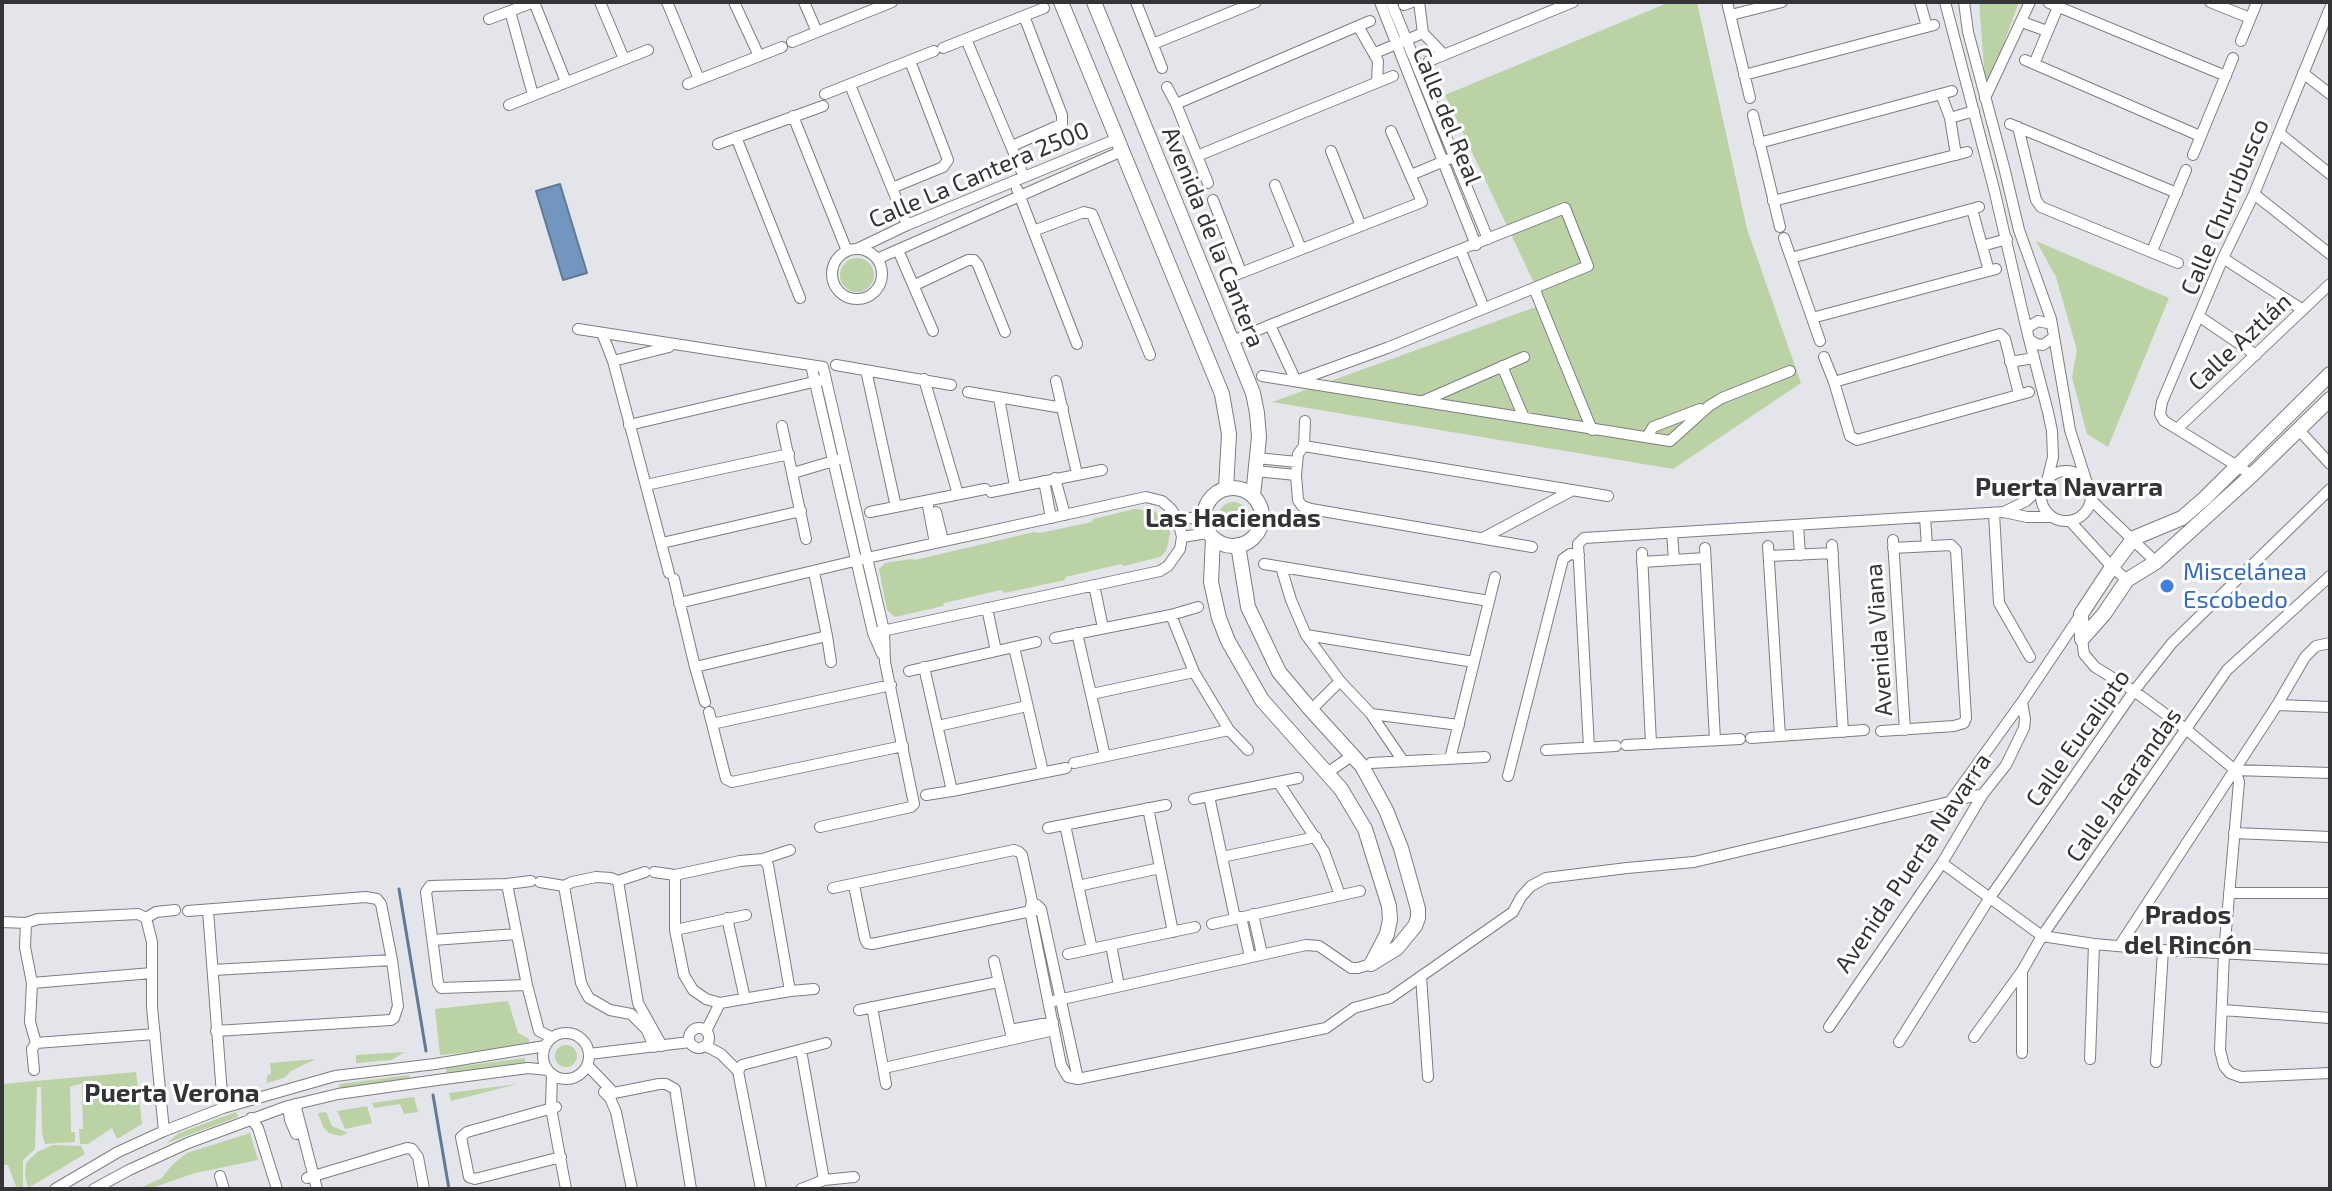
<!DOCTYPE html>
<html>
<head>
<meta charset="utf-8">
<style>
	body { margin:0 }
	#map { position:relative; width:2332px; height:1191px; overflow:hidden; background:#e4e5ea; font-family:"Exo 2",sans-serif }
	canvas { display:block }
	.frame { position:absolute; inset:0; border:4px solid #343436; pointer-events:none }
</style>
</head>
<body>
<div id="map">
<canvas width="2332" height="1191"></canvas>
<div class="frame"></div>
</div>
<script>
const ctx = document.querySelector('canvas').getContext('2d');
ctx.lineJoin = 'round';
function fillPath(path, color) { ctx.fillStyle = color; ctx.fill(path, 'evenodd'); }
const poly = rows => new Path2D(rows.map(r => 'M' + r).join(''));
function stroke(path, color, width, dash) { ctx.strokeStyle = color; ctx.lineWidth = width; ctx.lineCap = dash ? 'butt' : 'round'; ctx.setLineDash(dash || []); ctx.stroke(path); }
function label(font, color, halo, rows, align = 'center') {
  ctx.font = font + ' "Exo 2",sans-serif'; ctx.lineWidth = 6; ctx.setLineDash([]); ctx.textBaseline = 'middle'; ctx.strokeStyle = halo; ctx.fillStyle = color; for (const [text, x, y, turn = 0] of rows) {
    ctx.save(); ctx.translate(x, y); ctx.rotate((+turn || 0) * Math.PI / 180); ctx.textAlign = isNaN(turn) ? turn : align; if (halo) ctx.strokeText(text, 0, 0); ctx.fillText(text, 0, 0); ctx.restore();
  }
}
const green = poly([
	[1670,2,1697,2,1747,229,1801,383,1673,469,1272,402,1544,304,1445,95],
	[1979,2,2019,2,1986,92],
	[2036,241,2169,298,2108,447,2087,434,2072,377,2077,350,2056,277],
	'840 275a17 17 0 1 1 34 0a17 17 0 1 1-34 0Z',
	'1219 516a14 14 0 1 1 28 0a14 14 0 1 1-28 0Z',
	[1135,509,1154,511,1163,517,1167,523,1170,533,1168,543,1166,551,1160,557,1124,566,1121,564,1065,577,1065,580,1004,593,1001,590,944,603,943,606,895,617,887,610,879,569,885,563,911,559,915,560,1034,532,1040,533,1092,522,1093,519],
	[508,1001,518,1033,529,1039,529,1044,502,1049,440,1055,435,1009],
	'555 1056a11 11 0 1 1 22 0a11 11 0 1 1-22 0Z',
	[405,1052,391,1060,356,1063,356,1055],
	[525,1058,525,1064,447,1075,446,1068],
	[316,1059,291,1071,284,1078,267,1083,267,1076,271,1073,270,1063],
	[136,1072,142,1124,117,1139,112,1128,88,1144,80,1144,79,1129,83,1129,82,1083,70,1087,71,1132,75,1132,75,1142,45,1144,42,1133,41,1087,37,1087,35,1149,23,1160,23,1189,17,1189,8,1165,2,1165,2,1084],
	[409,1075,410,1080,338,1090,340,1084],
	[517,1084,451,1101,449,1093],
	[414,1097,418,1112,404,1114,400,1104,374,1108,372,1103],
	[367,1106,372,1123,345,1129,337,1111],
	[236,1112,238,1117,167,1143,179,1133],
	[326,1112,332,1126,348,1133,340,1136,329,1133,323,1127,318,1113],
	[250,1133,258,1160,195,1173,149,1189,124,1189,142,1187,162,1178,171,1166,187,1153],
	[53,1145,81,1146,85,1154,28,1188,25,1176,26,1163,37,1152]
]);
const water = poly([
	[560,184,587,273,563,280,536,191,560,184]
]);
const stream = poly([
	[399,889,426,1051],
	[433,1095,449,1189]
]);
const street = poly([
	[534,2,566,82],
	[600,2,624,59],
	[667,2,699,79],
	[734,2,759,56],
	[804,2,817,32],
	[1136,2,1162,68],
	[1380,2,1476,245],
	[1391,2,1488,239],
	[1419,2,1423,33,1444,55],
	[1727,2,1750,98],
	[1920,2,1927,27],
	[1945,2,1994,189,2028,335,2048,412,2052,431,2053,457,2048,477],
	[1964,2,1968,32,2004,167,2019,230,2051,319,2070,430,2086,480],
	[2210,2,2250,18],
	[2049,3,2226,76],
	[1404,5,1412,2],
	[510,11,533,95],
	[1731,15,1782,2],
	[489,19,534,2],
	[2022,22,2047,31],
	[1358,26,1370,21],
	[966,39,1024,177],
	[2241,41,2257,2],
	[792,42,892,2],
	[1153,44,1256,2],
	[943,48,1044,8],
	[1375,53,1423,33],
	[2025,60,2200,136],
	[1429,61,1573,2],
	[2034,64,2058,7],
	[2303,73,2330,94],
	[1744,75,1934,25],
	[688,84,782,47],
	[850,85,907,225],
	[1167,87,1176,104,1208,183],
	[825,94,934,51],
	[1941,94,1950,118,1956,155],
	[1985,98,2030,2],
	[1176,104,1358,26,1378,61,1377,82],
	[509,105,648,50],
	[1753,115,1780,227],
	[793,116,847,251],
	[1950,118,1974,111],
	[2010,124,2177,193],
	[2018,127,2036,200,2041,207,2178,263],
	[2279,133,2330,174],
	[736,137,800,298],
	[1759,143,1952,91],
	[718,144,823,106],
	[1012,146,1062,124,1062,115,1024,16],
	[1331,151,1361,226],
	[2193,155,2233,58],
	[1197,156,1393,76],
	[1411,175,1449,159],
	[1275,185,1301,249],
	[892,188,943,167,948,160,910,61],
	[1017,189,1077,344],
	[2254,194,2330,254],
	[1213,200,1241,272],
	[1773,201,1967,152],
	[1972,209,1989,271],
	[1033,231,1084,212,1092,214,1150,355],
	[1784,238,1820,341],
	[1982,246,2007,239],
	[857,249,907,225,1117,139],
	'832 274a25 25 0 1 1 50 0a25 25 0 1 1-50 0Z',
	[898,250,933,331],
	[1461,251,1484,308],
	[2152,251,2186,170],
	[1791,258,1979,207],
	[2223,258,2303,310],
	[877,259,1122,151],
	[1228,278,1422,202,1391,131],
	[915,285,968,260,974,260,978,265,1005,332],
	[1534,288,1592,430],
	[2200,317,2256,355],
	[1812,318,1996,269],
	[2027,328,2038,321,2052,324],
	[578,329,823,367,884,631,885,662,914,804,911,807,820,827],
	[602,333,613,361,669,573],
	[2030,340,2036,344,2043,345,2054,337],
	[1232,341,1270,325,1565,208,1588,266,1387,348,1296,381,1270,325],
	[1824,357,1834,382],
	[613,361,669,347],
	[2010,362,2034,358],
	[811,365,873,633,882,654],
	[836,365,951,385],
	[1502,366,1524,418],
	[866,370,896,507],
	[1262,376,1670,441,1709,406,1722,398,1790,371],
	[924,379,958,494],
	[1056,381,1077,474],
	[968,392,1063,408],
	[2019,394,2005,339,2000,334,1834,382,1850,436,1857,440,2029,392],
	[999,398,1015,486],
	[1423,401,1524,357],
	[1305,421,1304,446,1298,454,1296,475,1298,500,1302,506,1311,509,1532,547],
	[629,425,822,380],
	[782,426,806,539],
	[2177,429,2330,284],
	[2298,429,2330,464],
	[1647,437,1653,427,1700,409],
	[1304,446,1608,496],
	[1257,458,1297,462],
	'2041 496a25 25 0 1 1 50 0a25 25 0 1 1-50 0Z',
	[1256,471,1296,475],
	[793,473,837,460],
	[2252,475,2164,421,2160,414,2162,402,2223,258,2254,194,2330,8],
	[1055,478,1065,515],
	[1044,481,1051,518],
	[646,485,789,454],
	[991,492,1102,470],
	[2091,500,2156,562],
	[927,501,935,543],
	[870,512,985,489],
	[936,512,943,541],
	[2004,512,2026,501,2042,486],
	[1994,513,1999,603,2030,657],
	[1925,517,1927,546],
	[1178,520,1204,516],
	[2070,521,2112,567,2127,580],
	[1798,525,1800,555],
	[1672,533,1674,560],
	[1182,537,1208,533],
	[1483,538,1573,490],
	[1893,540,1905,730],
	[662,543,801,511],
	[1832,545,1843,732],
	[1768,546,1780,736],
	[1705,548,1715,740],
	[1642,553,1651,744],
	[1769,556,1833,553],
	[1642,562,1705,558],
	[1264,564,1489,601],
	[1281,567,1291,600,1306,635,1340,681,1371,714,1403,761],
	[674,579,695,667],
	[1094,585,1103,628],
	[679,603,867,558,1146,497,1162,501,1171,509,1178,520,1182,537,1180,549,1168,566,1160,571,873,633],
	[987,608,996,651],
	[1171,615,1194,672,1229,730,1248,750],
	[1077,633,1105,756],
	[1306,635,1474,662],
	[827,636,831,662],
	[1055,638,1171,615,1198,607],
	[2082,639,2084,654,2095,667,2134,691,2187,730,2235,770,2239,782,2224,953,2220,1050,2224,1066,2230,1073,2241,1077,2330,1073],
	[1014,647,1043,772],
	[924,667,952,791,1066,768],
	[909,671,1036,642],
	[1092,694,1194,672],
	[705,702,695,667,827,636,814,572],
	[2277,705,2330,707],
	[1311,710,1340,681],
	[709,712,726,779,732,782,903,746],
	[1371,714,1459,725],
	[712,724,891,685],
	[938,726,1027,706],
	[1881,731,1954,726,1964,723,1966,718,1956,550,1951,545,1893,548],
	[1751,738,1864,730],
	[1626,745,1740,739],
	[1589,747,1578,544,1584,538,2004,512,2027,517,2051,517],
	[1546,750,1616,746],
	[1450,759,1495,577],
	[1074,763,1229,730],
	[1371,763,1485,757],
	[2235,770,2330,773],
	[1327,773,1353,755],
	[1508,776,1563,559,1570,554,1579,555],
	[1278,782,1324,851,1340,895],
	[926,795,952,791],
	[1209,796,1235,918],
	[1194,799,1298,778],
	[1950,802,2022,702],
	[1148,808,1173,932],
	[1065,825,1092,949],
	[1048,828,1166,805],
	[2234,833,2330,837],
	[1222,857,1316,837],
	[763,859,790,850],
	[1942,863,2042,936,2094,944,2163,950,2330,959],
	[654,872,675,875,740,861,763,859,768,865,790,991,720,1003,706,999,693,990,684,975,675,930,675,875],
	[618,881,645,872],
	[540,882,564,886,572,882,596,877,611,878,618,881,638,1003,662,1046],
	[507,884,527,985,539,1031,551,1037],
	[854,885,865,939,867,943,872,944,1041,909],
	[564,886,581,983,585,991,589,998,610,1010,631,1014,647,1030,654,1047],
	[1078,886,1160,868],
	[833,888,1014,850,1019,852,1022,855,1032,901,1030,911,1061,1065,1068,1077,1078,1079,1326,1028,1354,1008,1390,998,1513,912,1521,897,1531,886,1546,878,1627,868,1694,862,1983,794],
	[2229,893,2330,893],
	[1037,905,1041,909,1078,1079],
	[208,910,223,1108],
	[188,911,366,897,377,899,381,904,392,960,398,1006,394,1018,391,1020,216,1031],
	[1253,914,1262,954],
	[1241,917,1250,957],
	[146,918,152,942,152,1007,164,1131],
	[727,918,745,999],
	[2,922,26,923,38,919,138,914,146,918,156,912,175,910],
	[26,923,25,947,32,983,30,1022,36,1043,32,1049,34,1070],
	[1212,924,1360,891],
	[675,930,746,915],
	[433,940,517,934],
	[1111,945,1119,986],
	[2120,945,2277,705,2305,657,2316,646,2330,643],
	[1068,954,1195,927],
	[994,961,1012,1038],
	[213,970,392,960],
	[1421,976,1428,1077],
	[32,983,152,973],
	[527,985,441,988,438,983,426,892,430,886,507,884,531,881],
	[790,991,814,989],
	[1049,1002,1306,945,1319,946,1351,968,1358,968,1371,964],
	[872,1007,886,1084],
	[859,1010,998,982],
	[2223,1010,2330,1018],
	[1829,1027,1942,863,1983,794,2006,765,2024,728,2025,719,2022,702,2081,614],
	'689 1038a10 10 0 1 1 20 0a10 10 0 1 1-20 0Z',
	[1010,1030,1053,1022],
	[706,1031,720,1003],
	'543 1056a23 23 0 1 1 46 0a23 23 0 1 1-46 0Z',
	[1974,1037,2022,971,2042,936,2227,670,2330,576],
	[1899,1042,1989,899,2134,691,2172,643,2330,489],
	[36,1043,155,1034],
	[706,1046,721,1054,738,1071,761,1189],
	[801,1050,824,1180],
	[2022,1053,2022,971],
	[589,1054,690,1042],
	[2090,1059,2094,944],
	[2156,1062,2163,950],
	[587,1065,614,1093,659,1084,666,1084,675,1089,691,1189],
	[884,1068,1054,1030],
	[738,1071,742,1065,826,1043],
	[552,1074,551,1108,566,1189],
	[604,1092,610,1098,616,1112,632,1189],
	[295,1104,317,1189],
	[288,1106,290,1120,296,1134],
	[556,1107,467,1132,461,1137,469,1177,475,1179,561,1157],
	[251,1118,258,1128,277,1189],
	[220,1176,224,1189],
	[307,1178,407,1148,412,1149,418,1157,424,1189],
	[55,1189,118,1152,164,1131,223,1108,335,1076,435,1064,545,1046],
	[94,1189,129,1170,188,1143,288,1106,338,1094,437,1080,528,1068,548,1070],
	[801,1189,824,1180,854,1177]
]);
const secondary = poly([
	[1061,2,1222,394,1229,434,1226,489],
	[1094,2,1253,393,1257,413,1259,437,1253,496],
	'1204 517a29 29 0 1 1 58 0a29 29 0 1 1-58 0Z',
	[1213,538,1211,582,1219,618,1228,641,1262,700,1341,789,1365,829,1389,906,1390,920,1387,934,1373,961],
	[1238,545,1248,607,1279,672,1311,710,1362,766,1386,810,1401,848,1418,909,1418,918,1415,926,1397,948,1371,964],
	[2082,639,2081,614,2112,567,2134,538,2182,518,2205,498,2330,374],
	[2082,639,2104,614,2127,580,2156,562,2252,475,2330,399]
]);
const markers = [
	[2167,586,8,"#3f7fe0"]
];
const streetNames = [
	["Calle del Real",1447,116,68],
	["Calle La Cantera 2500",979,175,-23],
	["Calle Churubusco",2225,207,-67],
	["Avenida de la Cantera",1213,237,68],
	["Calle Aztlán",2240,342,-43],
	["Avenida Viana",1879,640,-94],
	["Calle Eucalipto",2078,738,-55],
	["Calle Jacarandas",2124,785,-55],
	["Avenida Puerta Navarra",1913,863,-56]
];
const shopNames = [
	["Miscelánea",2183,572],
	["Escobedo",2183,600]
];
const neighbourhoodNames = [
	["Puerta Navarra",2069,487],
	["Las Haciendas",1233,518],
	["Prados",2188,915],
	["del Rincón",2188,945],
	["Puerta Verona",172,1093]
];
fillPath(green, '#bad2a4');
fillPath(water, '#7296bf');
stroke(water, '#5f7996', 2);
stroke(stream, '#5f7996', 3);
stroke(street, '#7c7d81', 12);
stroke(secondary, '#7c7d81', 16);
stroke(street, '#fff', 10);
stroke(secondary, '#fff', 14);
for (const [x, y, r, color] of markers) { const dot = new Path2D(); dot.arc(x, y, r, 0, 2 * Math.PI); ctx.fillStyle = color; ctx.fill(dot); stroke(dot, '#fff', 3); }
label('24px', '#343436', '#fff', streetNames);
label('24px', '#366cbe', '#fff', shopNames, 'left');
label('bold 26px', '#343436', '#fff', neighbourhoodNames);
</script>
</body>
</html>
